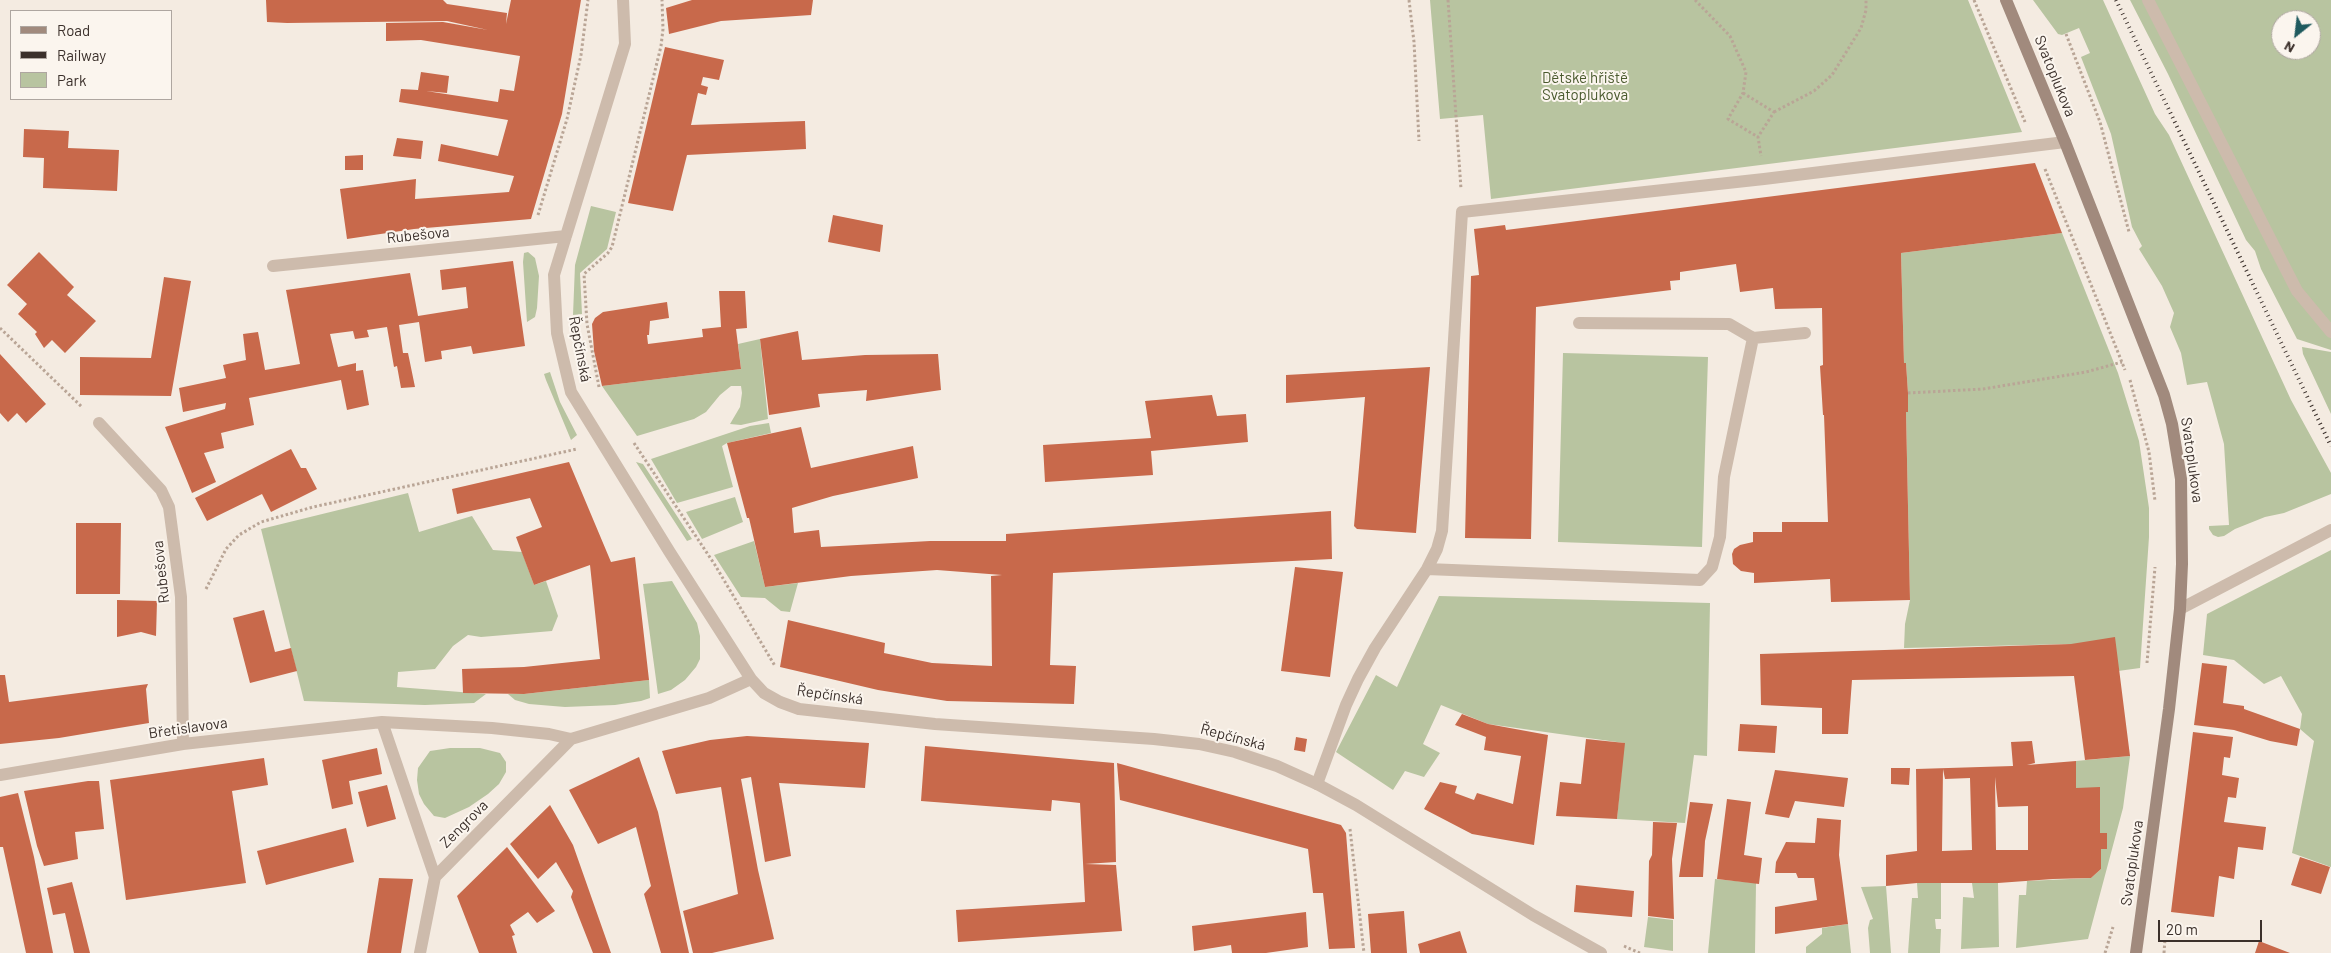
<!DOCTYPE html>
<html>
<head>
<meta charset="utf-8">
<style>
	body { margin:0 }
	#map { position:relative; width:2331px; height:953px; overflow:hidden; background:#f4ebe1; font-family:Barlow,sans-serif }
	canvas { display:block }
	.legend { position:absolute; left:10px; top:10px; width:162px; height:90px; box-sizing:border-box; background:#fbf5ee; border:1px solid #aea6a0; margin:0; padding:6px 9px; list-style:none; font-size:15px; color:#3b302b }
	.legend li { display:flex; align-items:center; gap:10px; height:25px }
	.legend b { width:25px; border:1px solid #aea6a0 }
	.north { position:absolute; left:2271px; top:10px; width:50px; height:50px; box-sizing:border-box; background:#fbf5ee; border:1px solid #aea6a0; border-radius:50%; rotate:209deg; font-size:14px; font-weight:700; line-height:20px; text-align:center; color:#3b302b }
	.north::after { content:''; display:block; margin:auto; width:18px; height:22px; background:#1f5a5e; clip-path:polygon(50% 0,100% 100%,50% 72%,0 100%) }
	.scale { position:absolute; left:2158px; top:920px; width:104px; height:22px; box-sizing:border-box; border:2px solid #3b302b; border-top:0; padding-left:6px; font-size:15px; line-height:18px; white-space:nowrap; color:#3b302b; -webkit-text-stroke:4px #fbf5ee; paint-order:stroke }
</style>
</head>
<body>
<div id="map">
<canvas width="2331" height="953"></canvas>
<ul class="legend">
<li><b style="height:6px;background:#a18a7d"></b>Road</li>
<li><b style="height:6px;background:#3b302b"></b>Railway</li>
<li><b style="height:14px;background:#b8c4a0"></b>Park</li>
</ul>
<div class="north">N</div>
<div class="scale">20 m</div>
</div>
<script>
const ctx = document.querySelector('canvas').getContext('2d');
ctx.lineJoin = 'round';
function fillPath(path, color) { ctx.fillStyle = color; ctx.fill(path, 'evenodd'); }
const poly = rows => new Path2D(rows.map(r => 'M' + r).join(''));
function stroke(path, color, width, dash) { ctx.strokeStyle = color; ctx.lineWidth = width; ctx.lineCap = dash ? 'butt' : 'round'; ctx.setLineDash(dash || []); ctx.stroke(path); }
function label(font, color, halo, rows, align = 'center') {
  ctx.font = font + ' Barlow,sans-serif'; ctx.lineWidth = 4; ctx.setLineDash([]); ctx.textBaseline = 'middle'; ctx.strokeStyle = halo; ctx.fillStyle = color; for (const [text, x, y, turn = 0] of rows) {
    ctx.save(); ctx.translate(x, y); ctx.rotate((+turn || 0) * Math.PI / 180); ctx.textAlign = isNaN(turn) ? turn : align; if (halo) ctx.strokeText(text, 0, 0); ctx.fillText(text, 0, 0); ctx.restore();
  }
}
const green = poly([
	[1430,0,1968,0,2022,132,1491,199,1483,115,1440,119],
	[2033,0,2103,0,2155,114,2169,135,2291,400,2331,473,2331,494,2284,513,2265,517,2235,529,2224,536,2218,537,2213,535,2209,529,2209,526,2229,525,2224,444,2207,382,2187,385,2181,353,2170,327,2174,313,2162,286,2139,249,2142,246,2132,227,2111,134,2081,57,2090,53,2079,28,2062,35,2058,34],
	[2130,0,2331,0,2331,350,2297,339,2261,269,2255,251,2246,240,2168,74],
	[2281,20,2311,20,2311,50,2281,50],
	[591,206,616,212,607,249,580,273,582,314,573,315,575,265],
	[2062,233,2118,373,2139,441,2149,508,2149,537,2140,668,2118,671,2071,644,1904,648,1905,624,1910,600,1906,412,1908,393,1906,363,1904,363,1901,253],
	[528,252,535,258,539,276,537,308,535,317,527,322,523,262,524,253],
	[760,339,768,419,741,425,730,424,740,407,742,393,741,386,731,386,720,395,706,412,694,419,637,436,602,386,741,369,738,344],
	[2302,347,2331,352,2331,414,2303,354],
	[1563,353,1708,357,1702,547,1558,542],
	[550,372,560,402,577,435,571,440,546,380,544,374],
	[769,423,771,433,727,443,722,446,733,487,677,503,651,459,750,426],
	[636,462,643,464,692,539,687,541],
	[408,493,419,532,472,516,493,550,522,552,534,585,546,581,558,616,552,631,481,637,468,635,453,646,435,669,398,672,397,687,486,694,474,703,425,705,304,701,261,529],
	[735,497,743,522,702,539,686,512],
	[754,541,765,587,798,583,790,612,781,611,765,598,741,597,714,555],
	[2331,550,2331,867,2292,853,2314,741,2300,729,2302,714,2281,676,2264,684,2234,660,2203,655,2207,614],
	[672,581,697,623,700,636,700,659,696,667,685,680,671,690,658,694,643,584],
	[1439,596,1710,603,1707,756,1694,755,1685,823,1617,819,1624,743,1488,724,1441,705,1423,744,1440,753,1424,777,1405,771,1393,790,1336,752,1376,675,1397,687],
	[649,680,650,698,641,701,615,705,565,707,529,704,515,700,508,694,524,694],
	[450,748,480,748,500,753,506,762,506,772,499,784,488,794,469,807,445,818,434,816,424,804,419,794,417,780,418,768,430,751],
	[2130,756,2123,808,2088,939,2016,948,2019,895,2026,895,2027,881,2091,878,2101,869,2101,849,2107,848,2107,833,2100,833,2100,788,2076,788,2076,761],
	[1715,879,1756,883,1755,953,1708,953],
	[1941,882,1941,919,1935,919,1936,929,1941,929,1940,953,1908,953,1912,898,1918,898,1917,883],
	[1972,883,1998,883,1999,947,1961,949,1963,897,1974,898],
	[1886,886,1891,953,1870,953,1868,928,1870,920,1873,919,1861,887],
	[1648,917,1673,920,1673,951,1644,947],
	[1848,924,1851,953,1806,953,1806,947,1822,934,1822,928]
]);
const building = poly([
	[266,0,443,0,447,4,507,13,506,24,511,0,581,0,562,114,531,219,414,229,347,239,340,189,416,179,415,199,509,192,514,176,438,161,441,144,498,156,508,120,399,102,401,89,418,90,421,72,449,76,447,93,426,91,498,102,500,89,514,91,520,56,421,40,386,41,386,23,443,22,488,30,447,21,287,23,267,22],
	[692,0,813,0,811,15,721,21,669,34,666,8],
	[665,47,724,60,719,80,703,77,701,85,708,87,706,95,698,93,691,125,805,121,806,149,687,155,673,211,628,203],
	[24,129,69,131,68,148,119,150,117,191,43,188,44,158,23,157],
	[397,138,423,141,421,159,393,156],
	[363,155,363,170,345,170,345,156],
	[2035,163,2062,233,1901,253,1904,363,1906,363,1908,393,1908,412,1906,412,1910,600,1831,602,1830,579,1754,583,1754,573,1741,571,1733,564,1732,554,1734,549,1740,545,1753,542,1753,532,1782,532,1782,522,1828,522,1824,415,1823,415,1820,366,1823,365,1822,308,1775,309,1773,288,1740,292,1736,264,1680,272,1680,280,1670,281,1671,290,1536,307,1531,539,1465,538,1471,276,1479,275,1474,229,1505,225,1506,230],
	[833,215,883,225,880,252,828,242],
	[39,252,74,287,67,295,96,321,65,353,52,340,44,348,35,334,37,332,18,314,27,304,7,285],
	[513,261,525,346,473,354,471,346,441,351,442,359,425,362,419,322,399,325,403,353,408,353,415,387,401,388,397,366,394,367,387,327,367,330,369,337,355,339,353,331,330,334,338,367,356,363,356,371,363,370,369,405,347,410,341,380,249,398,254,425,221,433,224,448,204,453,216,482,192,493,165,427,225,409,226,403,183,412,179,388,226,378,223,365,246,360,243,334,258,332,265,370,300,364,286,290,410,273,418,316,468,308,466,287,442,290,440,270],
	[164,277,191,281,171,396,80,395,80,357,151,358],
	[719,291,745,291,747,328,736,329,741,369,602,386,594,351,592,324,595,318,603,312,667,302,669,318,650,321,649,335,647,335,648,344,703,337,702,329,721,327],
	[798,331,802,360,865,355,938,354,941,390,866,401,867,390,818,394,820,407,769,415,760,339],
	[0,354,46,404,26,423,17,413,8,422,0,413],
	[1430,367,1416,533,1357,529,1354,526,1365,397,1286,403,1286,375],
	[1212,395,1217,416,1246,414,1248,442,1151,451,1153,475,1045,482,1043,445,1151,438,1145,401],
	[801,427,811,468,913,446,918,478,833,496,792,508,794,533,819,530,821,547,930,541,1006,541,1006,534,1331,511,1332,559,1053,573,1050,665,1076,666,1074,704,947,701,878,690,780,667,788,620,885,643,884,653,932,663,992,666,991,576,1002,575,937,570,851,576,765,587,749,518,747,518,727,443],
	[291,449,301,468,306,468,317,489,271,512,262,494,207,521,195,498],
	[569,462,611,562,635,557,649,680,524,694,463,693,462,669,524,667,600,659,590,565,534,585,516,537,542,527,530,498,457,514,452,489],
	[76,523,121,523,120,594,76,594],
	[1295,567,1343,572,1330,677,1281,671],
	[117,600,157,601,156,636,141,632,117,637],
	[264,610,275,652,291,648,297,671,250,683,233,618],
	[2115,637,2130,756,2085,760,2074,676,1852,680,1848,734,1822,734,1822,708,1761,705,1760,654,2071,644],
	[2202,663,2227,666,2223,703,2244,706,2244,709,2300,729,2297,746,2270,741,2234,730,2194,725],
	[0,675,5,675,9,702,148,684,146,689,149,723,59,738,0,744],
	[1462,714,1488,724,1548,735,1534,845,1472,834,1424,809,1440,782,1457,786,1455,793,1474,800,1477,793,1513,804,1521,756,1484,750,1486,737,1455,725],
	[1740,724,1777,726,1775,753,1738,751],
	[2193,732,2233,737,2230,758,2224,757,2222,775,2239,778,2236,798,2228,797,2224,822,2266,827,2263,850,2238,847,2234,879,2219,876,2214,917,2171,912],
	[747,736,869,743,865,788,779,783,791,856,765,862,751,777,741,779,758,870,774,939,712,953,693,953,683,911,738,894,721,787,676,794,662,751,710,740],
	[1296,737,1307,739,1305,752,1294,750],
	[1586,739,1625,743,1617,819,1556,816,1560,782,1581,784],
	[2032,741,2035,763,2027,765,2076,761,2076,788,2100,787,2100,833,2107,833,2107,849,2101,849,2101,869,2091,878,2053,879,1998,883,1917,883,1886,886,1886,855,1917,851,1916,769,2013,766,2011,742],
	[1943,769,1945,779,1970,778,1972,850,1942,851],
	[1995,777,1998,807,2028,806,2028,850,1996,850],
	[925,746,1114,763,1116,862,1085,864,1116,865,1122,931,958,942,956,910,1085,902,1080,803,1052,800,1051,811,921,801],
	[377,748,382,774,349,781,353,804,332,809,322,760],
	[639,757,658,812,689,953,661,953,644,894,651,886,636,827,598,844,569,790],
	[264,758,268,785,232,791,246,883,126,900,110,780],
	[1117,763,1341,825,1346,833,1355,948,1329,949,1323,893,1313,893,1308,849,1120,800],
	[1891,768,1910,768,1909,785,1891,784],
	[1775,770,1848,778,1844,807,1795,801,1789,818,1765,814],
	[88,781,99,781,104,829,75,832,78,859,44,866,37,846,24,791],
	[387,785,396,819,367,827,358,792],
	[18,793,34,857,53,953,26,953,3,847,0,847,0,797],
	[1727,799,1751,802,1744,855,1762,858,1759,884,1717,879],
	[1690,802,1713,804,1705,841,1703,877,1679,877],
	[550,805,573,845,611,953,593,953,571,897,573,891,556,862,538,879,510,844],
	[1817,818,1841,820,1839,855,1848,924,1775,934,1775,907,1817,900,1814,878,1798,878,1796,873,1775,873,1776,862,1786,842,1815,843],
	[1653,822,1677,823,1672,859,1674,919,1648,916,1649,861,1652,855],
	[346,828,354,862,266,885,257,851],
	[507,847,555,911,537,923,528,912,510,925,515,935,512,936,517,953,479,953,457,896],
	[2300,857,2330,867,2321,894,2291,885],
	[379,878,413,879,401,953,367,953],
	[72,882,90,953,74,953,65,913,53,915,47,888],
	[1576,885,1634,891,1632,917,1574,912],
	[1404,911,1407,953,1371,953,1368,914],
	[1306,912,1308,947,1266,953,1232,953,1231,945,1194,951,1192,926],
	[1460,931,1467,953,1420,953,1418,944],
	[2259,941,2290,953,2255,953]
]);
const path = poly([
	[1409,0,1414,42,1419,141],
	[1448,0,1461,189],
	[1695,0,1730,36,1746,72,1743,93,1728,119,1758,137],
	[1974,0,2025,122],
	[2066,34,2100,122,2129,232],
	[1743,93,1774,112,1758,137,1761,156],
	[1774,112,1814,91,1832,75,1861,28,1866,10,1866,0],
	[2045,169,2125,370],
	[538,215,567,119,581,55,588,0],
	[0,328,82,407],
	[2130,380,2149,452,2155,501],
	[599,387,587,324,584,274,608,253,612,247,661,46,663,29,662,0],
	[1908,393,1983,389,2086,372,2122,362],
	[634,443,715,565,775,666],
	[206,589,226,549,239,535,261,522,313,507,577,449],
	[2147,663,2155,567],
	[1350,829,1364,953],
	[1624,946,1640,953],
	[2105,953,2113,927],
	[2164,953,2165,939]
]);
const lane = poly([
	[2148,0,2297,291,2331,332],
	[1579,323,1729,324,1753,338],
	[1427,569,1700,580,1712,567,1720,537,1724,477,1753,338,1805,333],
	[2180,609,2331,530],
	[1317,784,1346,705,1358,679,1375,648,1427,569,1437,549,1442,531,1462,212,1764,179,2065,142]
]);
const street = poly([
	[623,0,625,44,554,275,557,333,571,392,669,551,751,679,764,693,780,702,799,709,935,724,1154,739,1199,744,1235,752,1277,766,1317,784,1356,805,1533,915,1601,953],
	[273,266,566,236],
	[99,423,161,490,169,507,181,597,183,744],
	[382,722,435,877],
	[0,775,183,744,382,722,492,728,549,734,571,739,709,698,751,679],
	[420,953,435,877,571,739]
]);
const secondary = poly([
	[2006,0,2065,142,2164,395,2172,424,2181,479,2182,564,2180,609,2169,709,2136,953]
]);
const rail = poly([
	[2116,0,2331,446]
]);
const streetNames = [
	["Svatoplukova",2055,76,68],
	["Rubešova",418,235,-6],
	["Řepčínská",580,349,79],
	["Svatoplukova",2192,460,82],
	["Rubešova",161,572,-96],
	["Řepčínská",830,695,8],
	["Břetislavova",188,728,-8],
	["Řepčínská",1233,737,15],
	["Zengrova",464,824,-45],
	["Svatoplukova",2132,863,-82]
];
const parkNames = [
	["Dětské hřiště",1585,78],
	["Svatoplukova",1585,95]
];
fillPath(green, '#b8c4a0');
fillPath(building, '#c8694b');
stroke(path, '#b9a596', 3, [2.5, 2.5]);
stroke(lane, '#cdbbac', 12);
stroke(street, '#cdbbac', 12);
stroke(secondary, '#a18a7d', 12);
stroke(rail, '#3b302b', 4, [1, 4]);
label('15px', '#3b302b', '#fbf5ee', streetNames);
label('15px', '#4a5a2e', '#fbf5ee', parkNames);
</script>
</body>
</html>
